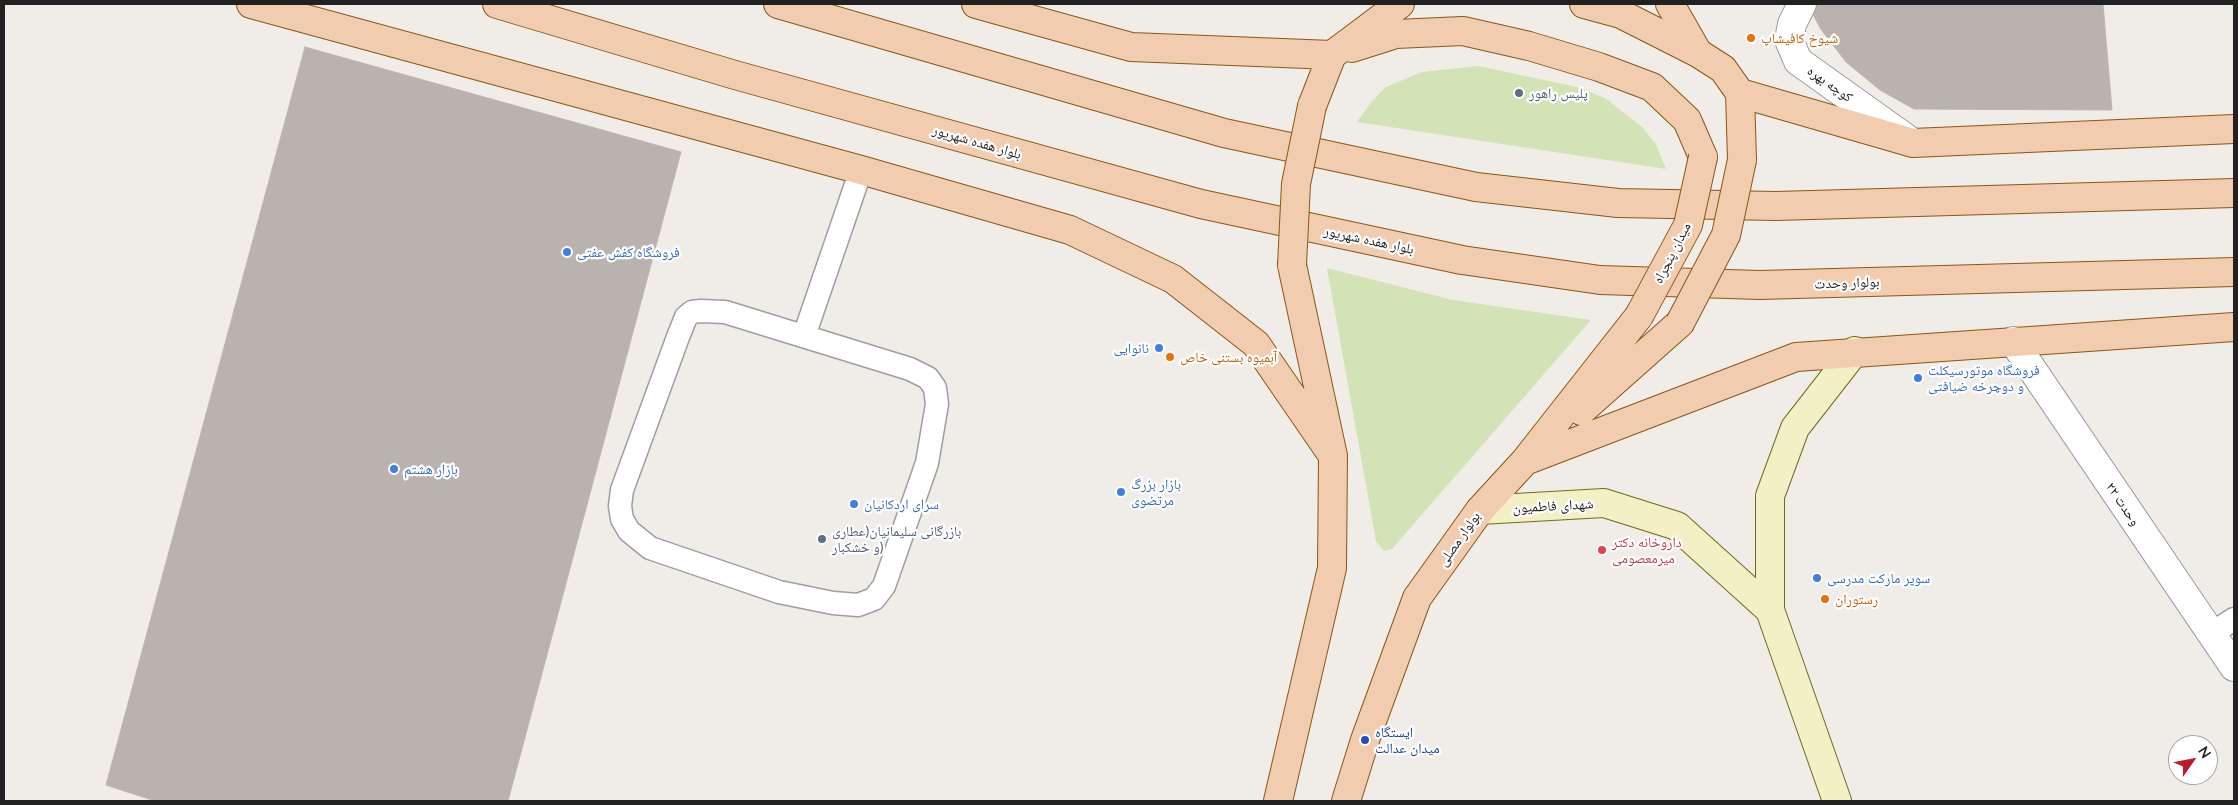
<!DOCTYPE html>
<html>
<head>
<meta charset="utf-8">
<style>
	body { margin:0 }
	#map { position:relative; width:2238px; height:805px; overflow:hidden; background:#f0ede9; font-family:Lato,sans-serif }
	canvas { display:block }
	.frame { position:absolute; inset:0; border:5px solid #212121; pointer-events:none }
	.north { position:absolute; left:2168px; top:735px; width:50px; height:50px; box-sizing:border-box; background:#fff; border:1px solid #a6a6a6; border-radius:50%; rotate:57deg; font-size:14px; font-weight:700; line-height:20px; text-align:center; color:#212121 }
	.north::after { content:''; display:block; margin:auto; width:18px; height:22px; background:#b91a2c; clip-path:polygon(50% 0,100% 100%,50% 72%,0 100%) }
</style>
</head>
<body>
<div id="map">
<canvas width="2238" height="805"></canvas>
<div class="frame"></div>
<div class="north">N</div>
</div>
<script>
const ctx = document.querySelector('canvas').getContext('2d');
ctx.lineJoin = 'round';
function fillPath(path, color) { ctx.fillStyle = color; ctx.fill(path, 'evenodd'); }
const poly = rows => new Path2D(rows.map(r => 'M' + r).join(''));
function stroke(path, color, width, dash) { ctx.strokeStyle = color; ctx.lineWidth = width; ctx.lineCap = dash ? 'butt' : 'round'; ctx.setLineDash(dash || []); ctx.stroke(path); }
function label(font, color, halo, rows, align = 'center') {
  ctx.font = font + ' Lato,"Noto Naskh Arabic",sans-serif'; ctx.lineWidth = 4.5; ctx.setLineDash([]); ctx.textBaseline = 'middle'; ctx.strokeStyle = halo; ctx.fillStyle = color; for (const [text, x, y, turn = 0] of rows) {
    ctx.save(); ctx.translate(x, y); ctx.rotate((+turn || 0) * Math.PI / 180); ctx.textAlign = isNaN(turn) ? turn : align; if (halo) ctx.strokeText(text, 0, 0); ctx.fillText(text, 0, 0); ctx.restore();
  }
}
const grass = poly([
	[1478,66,1577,87,1605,98,1642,127,1656,144,1666,169,1357,122,1372,101,1386,87,1422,72],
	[1327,268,1453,300,1591,320,1392,549,1384,551,1376,541]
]);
const building = poly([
	[1815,4,2103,4,2112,110,1914,109,1880,90,1846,62,1820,28,1813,14,1815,4],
	[305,47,681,152,508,801,155,801,106,785,305,47]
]);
const lane = poly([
	[701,311,725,312,910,369,928,378,935,388,937,404,927,463,884,586,874,599,858,605,833,603,779,592,650,548,629,531,622,519,620,506,622,490,678,337,686,317,692,312,701,311],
	[804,336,861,170],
	[2211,634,2234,619]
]);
const street = poly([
	[1802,4,1792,24,1789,40,1798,61,1910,141],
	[2013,341,2234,667]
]);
const secondary = poly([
	[1480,510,1604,503,1677,526,1770,610],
	[1837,801,1770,610,1770,496,1795,428,1855,351]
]);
const primary = poly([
	[251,4,861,170,1070,230,1173,279,1256,344,1333,456],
	[497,4,735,75,1201,204,1462,260,1600,280,1760,285,2234,272],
	[778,4,1224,133,1476,187,1618,203,1776,206,2234,193],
	[976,4,1131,47,1332,55,1400,4],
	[1584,4,1621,14,1698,53,1723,69,1740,93,1742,160],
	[1670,4,1698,53],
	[1352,48,1396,34,1463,31,1529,46,1599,67,1652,87,1687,120,1703,157],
	[1740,93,1913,143,2234,129],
	[1312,106,1332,55],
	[1581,411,1680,323],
	[1525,461,1796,357,2234,327],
	[1278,801,1332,568,1333,456,1292,265],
	[1346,801,1365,740,1417,598,1480,510,1525,461,1639,316]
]);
const primaryBridge = poly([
	[1292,265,1296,184,1312,106],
	[1639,316,1688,225,1703,157],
	[1680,323,1726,235,1742,160]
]);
const markers = [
	[1751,38,5,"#e8710a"],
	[1519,93,5,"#5c6f8a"],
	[567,252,5,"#3f7fe0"],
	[1159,348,5,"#3f7fe0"],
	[1170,357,5,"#e8710a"],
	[1918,378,5,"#3f7fe0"],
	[394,469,5,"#3f7fe0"],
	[1121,492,5,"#3f7fe0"],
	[854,504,5,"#3f7fe0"],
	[822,539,5,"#5c6f8a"],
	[1602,550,5,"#e0444e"],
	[1817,578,5,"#3f7fe0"],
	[1825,599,5,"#e8710a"],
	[1365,740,5,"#1a4fb4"]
];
const foodNames = [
	["شیوخ کافیشاپ",1761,38],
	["آبمیوه بستنی خاص",1180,357],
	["رستوران",1835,599]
];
const streetNames = [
	["کوچه بهره",1830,84,35],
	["بلوار هفده شهریور",977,142,16],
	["بلوار هفده شهریور",1369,240,12],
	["میدان پنجراه",1672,253,-63],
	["بولوار وحدت",1847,283,-2],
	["وحدت ۲۲",2123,504,56],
	["شهدای فاطمیون",1553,506,-3],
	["بولوار مصلی",1459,539,-55]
];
const serviceNames = [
	["پلیس راهور",1529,93],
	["بازرگانی سلیمانیان(عطاری",832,531],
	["و خشکبار)",832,547]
];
const shopNames = [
	["فروشگاه کفش عفتی",577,252],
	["نانوایی",1149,348,"right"],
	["فروشگاه موتورسیکلت",1928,370],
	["و دوچرخه ضیافتی",1928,386],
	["بازار هشتم",404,469],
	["بازار بزرگ",1131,484],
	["مرتضوی",1131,500],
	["سرای اردکانیان",864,504],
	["سوپر مارکت مدرسی",1827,578]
];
const healthNames = [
	["داروخانه دکتر",1612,542],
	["میرمعصومی",1612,558]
];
const transitNames = [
	["ایستگاه",1375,732],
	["میدان عدالت",1375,748]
];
fillPath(grass, '#d2e3b6');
fillPath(building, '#b9b2af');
stroke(building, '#c0b4ad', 1);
stroke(lane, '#9e9e9e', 25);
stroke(street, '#9e9e9e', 30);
stroke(secondary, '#6d6d14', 30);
stroke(primary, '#8b5614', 30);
stroke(lane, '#fff', 22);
stroke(street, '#fff', 28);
stroke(secondary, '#f3f0c5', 28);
stroke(primary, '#f1ccae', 28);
stroke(primaryBridge, '#8b5614', 30, []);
stroke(primaryBridge, '#f1ccae', 28);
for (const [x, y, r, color] of markers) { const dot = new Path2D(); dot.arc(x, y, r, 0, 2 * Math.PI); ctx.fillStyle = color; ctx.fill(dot); stroke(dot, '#fff', 2); }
label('14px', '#c56008', '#fff', foodNames, 'left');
label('14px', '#212121', '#fff', streetNames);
label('14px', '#4e5e75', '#fff', serviceNames, 'left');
label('14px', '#366cbe', '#fff', shopNames, 'left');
label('14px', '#be3a42', '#fff', healthNames, 'left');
label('14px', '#164399', '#fff', transitNames, 'left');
</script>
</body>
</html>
